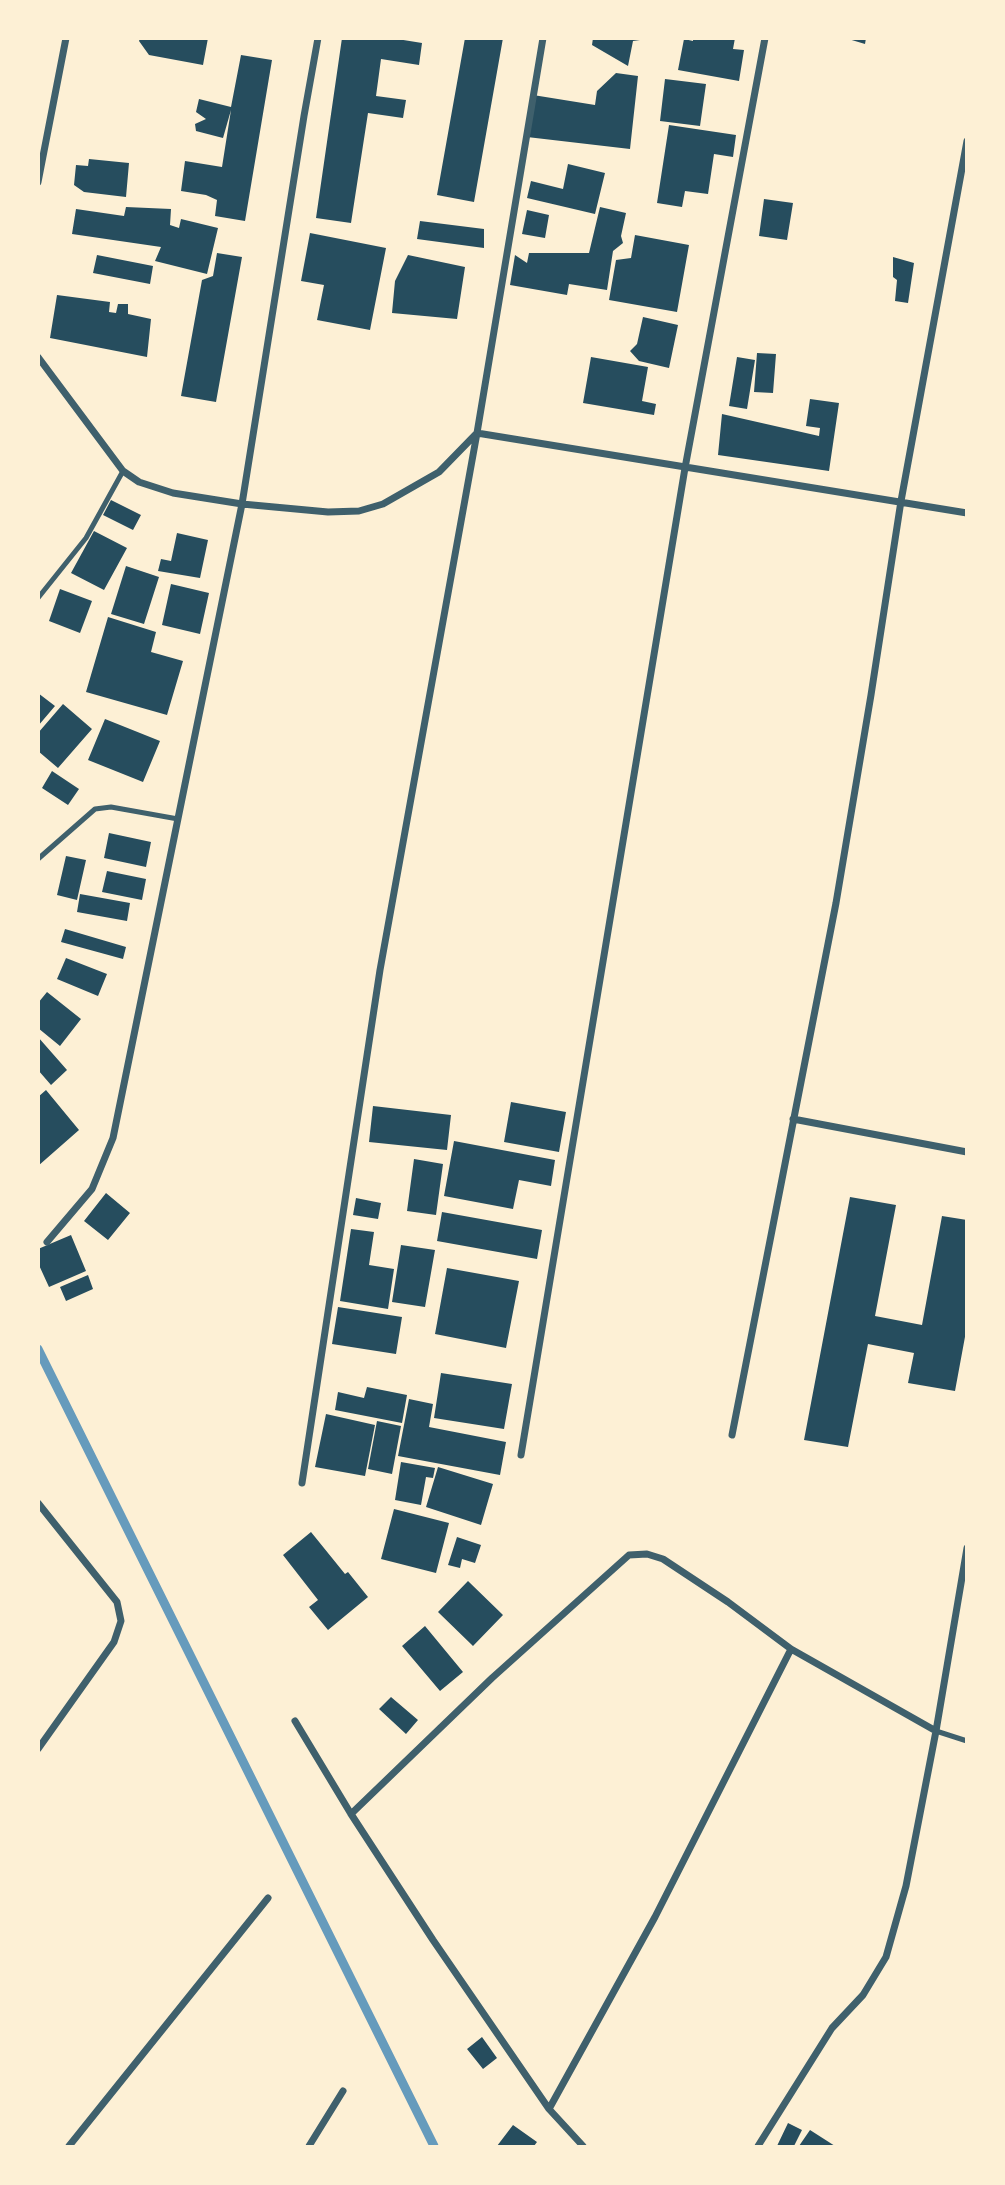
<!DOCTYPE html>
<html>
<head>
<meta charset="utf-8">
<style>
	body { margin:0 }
	#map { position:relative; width:1005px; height:2185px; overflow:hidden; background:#fdf0d5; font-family:Arial,sans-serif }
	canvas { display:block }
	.frame { position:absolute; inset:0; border:40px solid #fdf0d5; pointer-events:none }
</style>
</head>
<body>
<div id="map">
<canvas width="1005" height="2185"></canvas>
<div class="frame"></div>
</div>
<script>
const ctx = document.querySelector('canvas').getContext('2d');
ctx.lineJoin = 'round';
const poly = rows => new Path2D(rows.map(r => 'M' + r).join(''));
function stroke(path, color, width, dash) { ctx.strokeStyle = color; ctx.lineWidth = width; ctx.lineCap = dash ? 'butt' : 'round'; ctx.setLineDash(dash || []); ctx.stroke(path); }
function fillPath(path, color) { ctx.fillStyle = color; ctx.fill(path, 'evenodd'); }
const stream = poly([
	[38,1349,434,2146]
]);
const building = poly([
	[140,38,208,38,203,65,149,55,139,41],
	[342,38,391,38,422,43,419,65,381,59,376,96,406,100,403,118,368,113,351,223,316,218],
	[465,38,503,38,474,202,437,195],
	[593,38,640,38,640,40,633,41,628,66,592,45],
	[693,38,735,38,733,49,744,50,739,81,678,70,684,39,693,41],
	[845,38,866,38,865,44],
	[241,55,272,60,245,221,215,216,217,200,206,195,181,191,185,161,222,167,231,110,223,138,196,131,195,124,206,119,196,112,199,99,231,107],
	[616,73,638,76,630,149,527,137,533,95,595,105,597,91],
	[665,79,706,84,700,126,660,121],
	[669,125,736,135,733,157,714,154,708,194,685,191,682,207,657,203],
	[89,159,129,163,126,197,84,192,74,185,76,165,88,166],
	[568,164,605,173,595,214,527,198,531,181,563,189],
	[764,199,793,203,787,240,759,236],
	[126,207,171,209,170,225,179,228,181,219,218,228,207,274,155,261,161,247,72,234,76,209,124,216],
	[600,207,626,213,621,236,623,243,613,251,607,290,569,284,567,295,510,285,515,255,527,263,529,253,589,253],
	[527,210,549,215,545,238,522,234],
	[420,221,484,229,484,248,417,239],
	[310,233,386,248,370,330,317,320,324,285,301,281],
	[635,235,689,245,677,312,609,300,616,260,631,258],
	[217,253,242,257,216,402,181,396,202,280,213,276],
	[97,255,153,266,150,284,93,273],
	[408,255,465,267,457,319,392,313,395,281],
	[893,257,914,263,908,303,895,301,897,280,893,277],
	[57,295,110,302,109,312,116,313,118,304,128,304,128,314,151,319,147,357,50,338],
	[643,317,678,325,669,368,639,361,630,351,637,344],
	[757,353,776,354,773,393,754,392],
	[591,357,648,367,642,401,656,404,654,415,583,403],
	[737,357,755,360,747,409,729,406],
	[810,399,839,403,829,471,718,455,722,414,819,436,820,428,806,426],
	[111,500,141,515,133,530,103,515],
	[94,531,127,548,104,590,71,573],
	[177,533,208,540,200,578,158,571,161,559,171,561],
	[126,566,159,577,144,624,111,614],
	[171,584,209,593,200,634,162,625],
	[60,589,92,601,80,633,49,621],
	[108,617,156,632,151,652,183,661,167,715,86,692],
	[38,693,55,706,38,726],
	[63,704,92,729,58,768,38,751,38,733],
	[105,719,160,741,143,782,88,760],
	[52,771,79,789,68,805,42,788],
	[109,833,151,842,146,867,104,858],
	[66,856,86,860,77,900,57,895],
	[107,871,146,879,142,900,102,892],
	[80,894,130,903,127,921,77,912],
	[65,929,126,947,123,959,61,942],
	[66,958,107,974,98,996,57,979],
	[47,992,81,1019,60,1046,38,1028,38,1003],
	[38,1037,67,1070,51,1085,38,1070],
	[46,1090,79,1130,38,1166,38,1097],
	[511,1102,566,1112,559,1152,504,1142],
	[373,1106,451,1115,447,1150,369,1142],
	[454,1141,555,1160,551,1186,519,1180,513,1209,444,1196],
	[414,1159,443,1164,436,1215,407,1211],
	[106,1193,130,1213,108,1240,84,1221],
	[850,1197,896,1205,875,1316,922,1325,942,1216,967,1220,967,1326,955,1391,908,1383,914,1353,868,1344,848,1447,804,1440],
	[356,1198,381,1203,378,1219,353,1215],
	[442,1212,542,1230,537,1259,437,1241],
	[351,1229,374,1232,369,1265,394,1269,388,1309,340,1301],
	[71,1235,86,1271,49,1287,38,1263,38,1249],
	[401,1245,435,1250,425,1307,392,1302],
	[447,1268,519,1281,506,1348,435,1334],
	[88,1275,93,1289,66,1301,60,1287],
	[338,1307,402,1317,396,1354,332,1344],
	[441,1373,512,1384,504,1429,434,1418],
	[367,1387,407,1395,402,1423,335,1410,338,1392,364,1398],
	[409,1399,433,1404,429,1427,506,1442,500,1475,398,1456],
	[326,1414,375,1425,365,1476,315,1467],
	[377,1421,401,1426,392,1474,368,1469],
	[401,1462,435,1468,433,1478,426,1477,421,1505,395,1500],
	[438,1467,493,1484,481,1525,426,1507],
	[394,1509,449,1523,436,1573,381,1559],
	[311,1532,345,1574,348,1572,368,1597,328,1630,309,1607,318,1600,283,1555],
	[457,1537,481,1545,475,1563,462,1559,460,1568,448,1565],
	[468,1581,503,1615,473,1646,438,1612],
	[425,1626,463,1672,440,1691,402,1646],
	[391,1697,418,1720,406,1734,379,1709],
	[482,2037,497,2058,483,2069,467,2049],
	[788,2123,802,2130,794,2146,777,2146],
	[513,2125,537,2142,534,2146,497,2146],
	[810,2130,835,2146,799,2146]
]);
const service = poly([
	[38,598,86,538,123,471],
	[38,859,95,809,111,807,178,819],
	[936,1731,967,1741]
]);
const minor = poly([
	[38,182,66,38],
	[38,357,123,471,139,482,173,493,242,504,328,512,359,511,383,504,439,472,477,433,967,513],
	[793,1119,967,1152],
	[47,1242,92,1189,113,1138,242,504,304,116,318,38],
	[732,1435,836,903,871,695,901,501,967,141],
	[521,1455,685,468,765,38],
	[302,1483,380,970,477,433,543,38],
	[38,1503,117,1602,121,1621,114,1642,38,1749],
	[295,1721,351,1814,433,1940,549,2109,583,2146],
	[351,1814,492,1678,629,1555,647,1554,663,1559,728,1602,791,1649,936,1731],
	[549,2109,655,1917,791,1649],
	[69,2146,268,1898],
	[309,2146,343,2091],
	[758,2146,832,2028,863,1995,886,1957,906,1886,936,1731,967,1548]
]);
stroke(stream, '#669bbc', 9);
fillPath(building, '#264d5e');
stroke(service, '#3f606c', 5);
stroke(minor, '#3f606c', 7);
</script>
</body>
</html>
